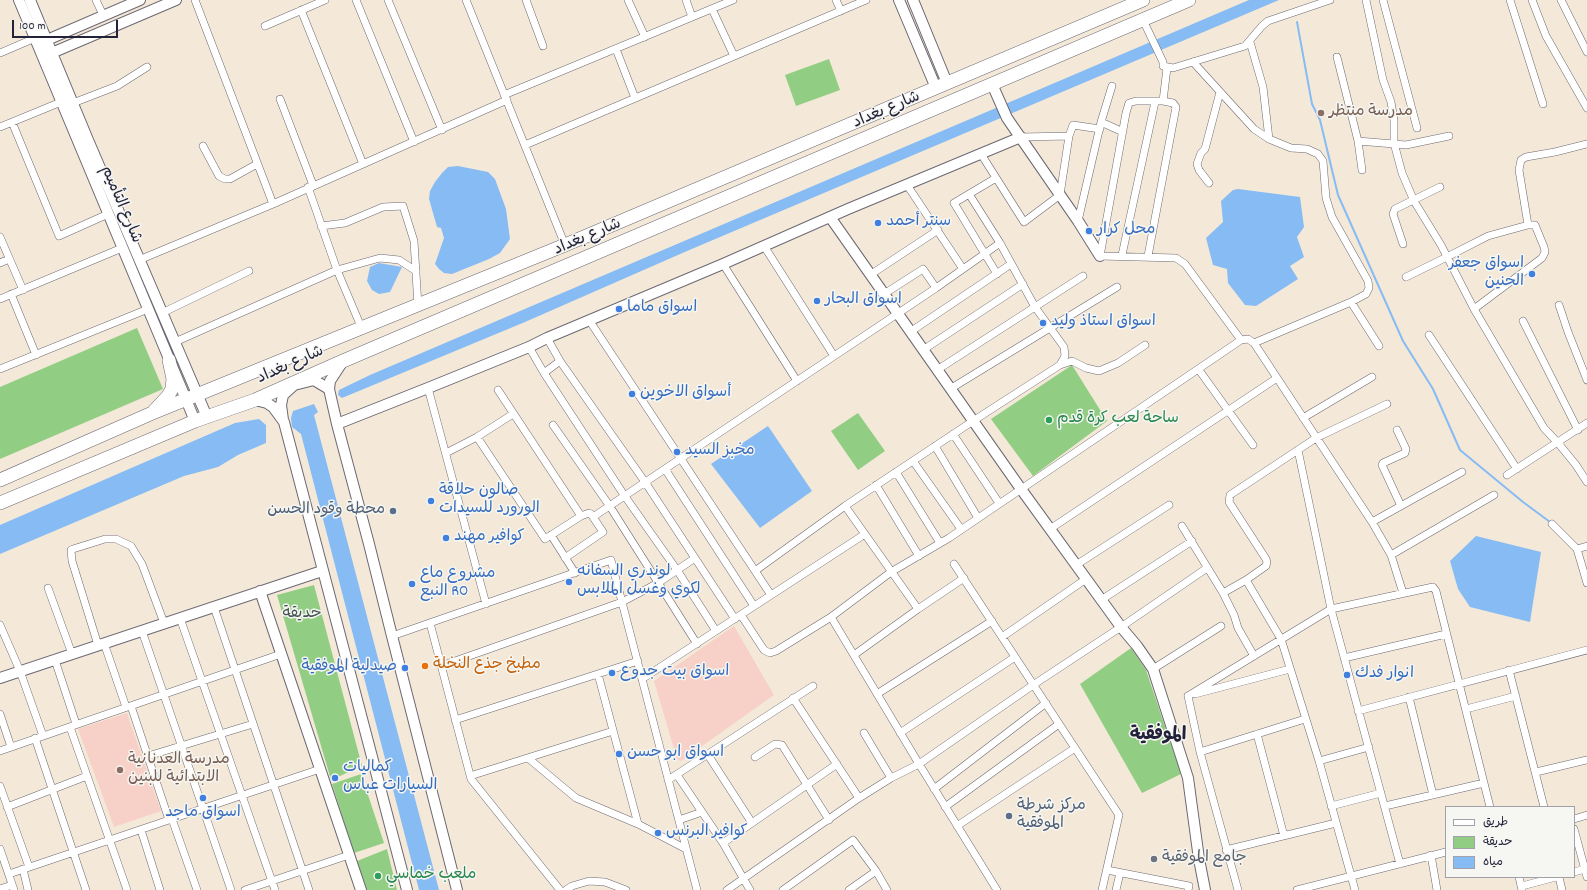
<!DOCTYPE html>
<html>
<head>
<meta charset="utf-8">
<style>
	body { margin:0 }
	#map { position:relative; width:1587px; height:890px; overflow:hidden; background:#f4e9d8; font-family:Dekko,"Playpen Sans Arabic",sans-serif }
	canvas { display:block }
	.legend { position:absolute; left:1445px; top:806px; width:130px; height:72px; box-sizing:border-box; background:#f6f6f2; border:1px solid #a1a1a9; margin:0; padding:5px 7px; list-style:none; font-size:12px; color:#22223b }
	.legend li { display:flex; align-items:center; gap:8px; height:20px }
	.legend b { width:20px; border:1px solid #a1a1a9 }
	.scale { position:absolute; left:12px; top:20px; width:106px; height:18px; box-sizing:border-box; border:2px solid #22223b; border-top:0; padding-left:5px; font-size:12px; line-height:14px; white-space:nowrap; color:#22223b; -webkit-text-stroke:3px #f6f6f2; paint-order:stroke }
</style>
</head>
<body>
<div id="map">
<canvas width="1587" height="890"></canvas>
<ul class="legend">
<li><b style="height:5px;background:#fff"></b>طريق</li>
<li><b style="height:11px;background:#91ce83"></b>حديقة</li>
<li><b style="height:11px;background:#86bbf4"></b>مياه</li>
</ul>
<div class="scale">100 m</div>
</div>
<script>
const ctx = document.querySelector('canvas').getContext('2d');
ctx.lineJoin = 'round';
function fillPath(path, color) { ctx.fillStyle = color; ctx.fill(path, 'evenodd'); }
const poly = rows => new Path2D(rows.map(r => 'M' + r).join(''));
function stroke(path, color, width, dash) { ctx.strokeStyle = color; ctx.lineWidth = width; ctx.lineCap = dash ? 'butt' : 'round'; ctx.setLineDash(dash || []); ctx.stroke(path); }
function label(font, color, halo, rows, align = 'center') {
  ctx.font = font + ' Dekko,"Playpen Sans Arabic",sans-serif'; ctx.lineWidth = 3; ctx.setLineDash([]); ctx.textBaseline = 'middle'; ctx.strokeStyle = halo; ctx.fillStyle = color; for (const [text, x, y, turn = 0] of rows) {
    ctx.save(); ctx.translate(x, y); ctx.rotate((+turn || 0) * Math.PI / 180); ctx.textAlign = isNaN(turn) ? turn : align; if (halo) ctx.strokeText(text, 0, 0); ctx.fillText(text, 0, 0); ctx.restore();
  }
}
const built = poly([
	[734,626,774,695,681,761,677,759,654,681],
	[127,713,161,811,114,827,78,729]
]);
const green = poly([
	[829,59,840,90,796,106,785,75],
	[137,328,163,389,0,459,0,387],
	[1072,365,1107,421,1033,476,991,419],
	[858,413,885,451,858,470,831,431],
	[314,585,362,766,331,780,277,595],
	[1131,648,1146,670,1181,774,1142,793,1080,684],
	[361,774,384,843,354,853,332,784],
	[387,849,397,890,367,890,357,861]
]);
const water = poly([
	[1249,0,1279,0,687,251,525,322,342,398,338,395,339,390,370,375],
	[458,166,488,172,495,179,506,209,510,239,500,253,489,259,452,274,444,273,439,269,435,264,444,238,441,228,437,227,429,199,430,191,435,182,442,173,448,167],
	[1238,189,1300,197,1304,227,1297,237,1304,257,1290,266,1298,279,1256,306,1245,305,1228,283,1227,269,1213,265,1206,238,1223,222,1221,201,1233,190],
	[379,263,402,267,390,292,379,294,372,290,367,281,370,267],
	[314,404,318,412,314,415,439,890,419,890,301,434,292,427,291,418,293,411],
	[259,419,266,425,266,443,238,455,218,467,184,476,0,554,0,525,235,423],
	[768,426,812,491,760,528,711,464],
	[1476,536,1541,552,1530,622,1470,607,1458,589,1450,561]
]);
const stream = poly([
	[1297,22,1312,104,1320,120,1338,195,1403,341,1433,389,1460,450,1523,502,1550,522]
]);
const street = poly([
	[96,0,103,15],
	[195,0,273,204],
	[356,0,414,142],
	[388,0,442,130],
	[466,0,565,245],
	[526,0,543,46],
	[628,0,645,37],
	[686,0,692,17],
	[836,0,841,11],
	[1366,0,1383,80,1391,102,1394,120,1394,143,1402,173,1414,201,1441,245,1474,309,1544,428,1558,443,1576,465,1587,482],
	[1383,0,1417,128],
	[1510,0,1543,104],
	[1532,0,1546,36,1587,108],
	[1561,0,1587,52],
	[712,9,734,56],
	[301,10,363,164],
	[1143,20,1163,62,1163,66,1173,68,1245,46,1262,26,1268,21,1330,0],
	[265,26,325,0],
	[1250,42,1263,87,1269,139],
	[616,49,635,98],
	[0,53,35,38],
	[1337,57,1358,141,1406,145,1449,136],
	[1193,62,1254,129,1269,139,1291,148,1307,149,1318,154,1323,161,1326,198,1332,217,1368,281,1369,288,1366,294,1351,302,1254,343],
	[504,95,733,0],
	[280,99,313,185],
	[1163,101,1167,68],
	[73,103,117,86,147,67],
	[12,122,59,236,108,214],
	[1101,122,1123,132],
	[0,127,61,102],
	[1021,137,1069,136],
	[1358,141,1362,170],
	[525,145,866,0],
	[203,146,219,176,225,179,230,179,257,164],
	[981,154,1024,222,1060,195,1069,136,1073,125,1100,129],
	[996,178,954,203,997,274],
	[1209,183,1199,170,1197,164,1201,153,1205,149,1220,92],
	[907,185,963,269],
	[308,187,337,270,362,329],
	[969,194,1000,243,1035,307,1064,347,1065,356,1060,365],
	[1078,221,1101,122,1112,86],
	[1528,225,1519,170,1521,160,1526,157,1555,152,1587,144],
	[321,226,345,223,383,207,403,206,414,241,418,306],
	[0,237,23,290],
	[1403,244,1393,214,1395,209,1440,187],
	[764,246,834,356],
	[1122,255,1155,102],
	[1148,256,1176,107,1173,103,1163,101,1136,101,1129,103,1126,113,1100,256,1176,258,1185,264,1241,340],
	[139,260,273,204,507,100],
	[0,263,9,259],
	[723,264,797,381],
	[870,275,938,230],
	[1406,277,1447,257,1488,236,1528,225,1535,225,1544,247,1545,252,1542,258,1474,309],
	[11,294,36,355],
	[884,294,923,269,936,288],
	[0,299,122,248],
	[1351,302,1379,346],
	[1559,305,1568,332,1587,380],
	[162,313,249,271],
	[589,320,771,595],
	[1523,321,1578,430],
	[910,332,1011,264],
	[1429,335,1517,469],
	[547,338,560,361,645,482,735,619],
	[175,342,337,270,380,258,399,260,416,271],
	[529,347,544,373,624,495,677,570,716,631],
	[923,350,1023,284],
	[0,369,148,309],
	[937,370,1083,276],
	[1199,370,1253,445],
	[544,373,560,361],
	[428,388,486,604],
	[950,389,1117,287],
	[498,390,581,516],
	[1303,418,1372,377],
	[553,425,609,505,697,644],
	[1397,430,1406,449,1405,453,1383,463,1382,465,1401,506],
	[953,434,999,503],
	[477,437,545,539,581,516,589,513,591,514,603,532,565,558],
	[935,446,978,518],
	[1298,450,1331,609,1400,864],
	[446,453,477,437,513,414],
	[913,461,961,529],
	[665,469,754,606],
	[896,472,940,543],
	[1507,475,1587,423],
	[876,485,919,556],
	[845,506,918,609],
	[593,517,936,288,1000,243],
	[1372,522,1462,472],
	[1552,524,1577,549,1587,583],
	[1182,526,1223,593,1234,615,1238,628,1254,656],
	[1050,529,1277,378],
	[551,535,575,573],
	[1577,549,1587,546],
	[1391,555,1494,495],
	[954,564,1119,815,1102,890],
	[1076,565,1169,505],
	[755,571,845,506,973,421,1060,365,1072,361,1086,368,1099,371,1118,363,1145,345],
	[1246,580,1281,639,1319,761,1355,890],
	[48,588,72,654],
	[1223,593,1246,580,1266,566,1267,562,1266,559,1229,502,1230,495,1316,438,1387,404],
	[1101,600,1192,541],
	[214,607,309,890],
	[741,615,764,650,770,653,776,651,831,617,891,572,949,538,1241,340,1248,339,1254,343,1372,522,1391,555,1403,593],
	[831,617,919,764,997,890],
	[180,618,275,890],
	[430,623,471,779,560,890],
	[0,625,20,671,43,736],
	[142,631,231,890],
	[392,636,611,560,697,890],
	[1002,637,1086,579],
	[104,643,126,707],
	[98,645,72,561,71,550,73,549,105,539,116,539,131,546,142,564,164,623],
	[854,655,918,609,964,578],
	[1344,658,1446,634],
	[55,660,76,724],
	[441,666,622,602,658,583,695,558],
	[1153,669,1221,626],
	[1509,670,1544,807],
	[598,674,638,824],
	[642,679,865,534],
	[877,694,992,621],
	[1195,694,1290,669],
	[1188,696,1331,609,1433,587,1436,591,1490,807],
	[1188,696,1200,752,1238,890],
	[1409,697,1433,795],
	[793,698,859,798],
	[131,706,169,820],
	[1466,709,1516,696],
	[1358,711,1587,650],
	[0,714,11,747],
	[455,720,638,661],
	[70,727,127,890],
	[864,733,891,778],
	[900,733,1015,657],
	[1257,734,1284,836],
	[35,738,86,890],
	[0,751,281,654],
	[1200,752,1305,719],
	[708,755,752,823],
	[148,756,253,724],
	[755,757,775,744,782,745,829,820],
	[528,758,576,798,638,824,686,849],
	[1319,761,1369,747],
	[1536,772,1587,760],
	[677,775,723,843,750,890],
	[470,776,613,731],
	[668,780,813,686],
	[0,786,29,867],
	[934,789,1046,703],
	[1331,806,1381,793],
	[1385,806,1484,783],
	[7,807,87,776],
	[945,807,1059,724],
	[172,819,197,890],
	[1574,819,1587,815],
	[679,820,702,812],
	[957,826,1075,748],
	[1574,829,1587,877],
	[141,830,160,890],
	[723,843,837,764],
	[0,849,14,890],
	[1226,850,1336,823],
	[1431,855,1437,890],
	[23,869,28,890],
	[1107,870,1189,886,1188,890],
	[1574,872,1585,869],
	[9,874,320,769],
	[1519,877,1522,890],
	[1559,877,1562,890],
	[1522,886,1556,877],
	[0,889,12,885],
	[245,890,349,855],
	[566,890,572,886,589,881,605,882,626,890],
	[727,890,859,798,891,778,919,764,1033,685,1121,627,1207,568],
	[783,890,853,840,876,871,887,890],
	[849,890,876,871],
	[1116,890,1120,873],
	[1297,890,1446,852]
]);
const secondary = poly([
	[19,0,195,421],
	[30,0,88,140,207,417],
	[899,0,936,88],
	[913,0,947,83],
	[40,43,140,0],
	[47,55,176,0],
	[992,84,1007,118,1078,221,1100,256],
	[830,217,1021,489,1121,627,1137,646,1153,669,1188,778,1199,859,1205,890],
	[343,361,330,381,329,389,337,424,369,544,392,636,457,890],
	[255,400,267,403,273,407,284,422,407,890],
	[283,420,281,405,283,395,294,385,314,380,329,389],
	[337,424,428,388,529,347,547,338,723,264,848,209,1021,137],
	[260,591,361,890],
	[0,678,322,571]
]);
const highway = poly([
	[154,411,168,396,172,389,173,379,169,360],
	[0,480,150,414,565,245,1143,0],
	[0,503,195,421,255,400,343,361,1189,0]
]);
const markers = [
	[1321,113,4,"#8d6e63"],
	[878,223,4,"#3f7fe0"],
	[1089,231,4,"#3f7fe0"],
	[1532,274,4,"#3f7fe0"],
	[817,301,4,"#3f7fe0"],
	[619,309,4,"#3f7fe0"],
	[1043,323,4,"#3f7fe0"],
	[632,394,4,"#3f7fe0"],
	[1049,420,4,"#2e9e5b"],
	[677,452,4,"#3f7fe0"],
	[431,501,4,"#3f7fe0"],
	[393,511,4,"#5c6f8a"],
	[446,538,4,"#3f7fe0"],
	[569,582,4,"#3f7fe0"],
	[412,584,4,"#3f7fe0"],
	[425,666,4,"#e8710a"],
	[405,668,4,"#3f7fe0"],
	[612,673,4,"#3f7fe0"],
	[1347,675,4,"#3f7fe0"],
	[619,754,4,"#3f7fe0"],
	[120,770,4,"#8d6e63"],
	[335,778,4,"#3f7fe0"],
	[203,798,4,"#3f7fe0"],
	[1009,816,4,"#5c6f8a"],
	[658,833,4,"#3f7fe0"],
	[1154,859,4,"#6b7280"],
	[378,876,4,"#2e9e5b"]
];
const streetNames = [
	["شارع بغداد",887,111,-23],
	["شارع التأميم",120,205,67],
	["شارع بغداد",588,238,-23],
	["شارع بغداد",291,366,-24]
];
const educationNames = [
	["مدرسة منتظر",1329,113],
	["مدرسة العدنانية",128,761],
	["الابتدائية للبنين",128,779]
];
const shopNames = [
	["سنتر أحمد",886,223],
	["محل كرار",1097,231],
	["اسواق جعفر",1524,265,"right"],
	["الحنين",1524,283,"right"],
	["اسواق البحار",825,301],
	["اسواق ماما",627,309],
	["اسواق استاذ وليد",1051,323],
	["أسواق الاخوين",640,394],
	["مخبز السيد",685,452],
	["صالون حلاقة",439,492],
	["الورورد للسيدات",439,510],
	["كوافير مهند",454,538],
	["لوندري السفانه",577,573],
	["لكوي وغسل الملابس",577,591],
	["مشروع ماع",420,575],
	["النبع RO",420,593],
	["صيدلية الموفقية",397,668,"right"],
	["اسواق بيت جدوع",620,673],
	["انوار فدك",1355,675],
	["اسواق ابو حسن",627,754],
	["كماليات",343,769],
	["السيارات عباس",343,787],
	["اسواق ماجد",203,814,"center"],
	["كوافير البرنس",666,833]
];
const leisureNames = [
	["ساحة لعب كرة قدم",1057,420],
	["ملعب خماسي",386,876]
];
const serviceNames = [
	["محطة وقود الحسن",385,511],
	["مركز شرطة",1017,807,"left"],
	["الموفقية",1017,825,"left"]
];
const parkNames = [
	["حديقة",302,615]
];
const foodNames = [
	["مطبخ جذع النخلة",433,666]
];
const worshipNames = [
	["جامع الموفقية",1162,859]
];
const quarterNames = [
	["الموفقية",1158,737]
];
fillPath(built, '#f7d1c7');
fillPath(green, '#91ce83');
fillPath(water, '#86bbf4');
stroke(stream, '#86bbf4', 2);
stroke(street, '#6c6872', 8);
stroke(secondary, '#6c6872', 12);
stroke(highway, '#6c6872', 14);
stroke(street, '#fff', 7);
stroke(secondary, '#fff', 10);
stroke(highway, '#fff', 13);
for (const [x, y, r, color] of markers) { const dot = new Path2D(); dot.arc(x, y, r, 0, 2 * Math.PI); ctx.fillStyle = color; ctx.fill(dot); stroke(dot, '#f6f6f2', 1.5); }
label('16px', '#22223b', '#f6f6f2', streetNames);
label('16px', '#785e54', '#f6f6f2', educationNames, 'left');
label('16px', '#366cbe', '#f6f6f2', shopNames, 'left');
label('16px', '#27864d', '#f6f6f2', leisureNames, 'left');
label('16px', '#4e5e75', '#f6f6f2', serviceNames, 'right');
label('16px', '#435651', '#f6f6f2', parkNames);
label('16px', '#c56008', '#f6f6f2', foodNames, 'left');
label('16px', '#5b616d', '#f6f6f2', worshipNames, 'left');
label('bold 18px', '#22223b', '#f6f6f2', quarterNames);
</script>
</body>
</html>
